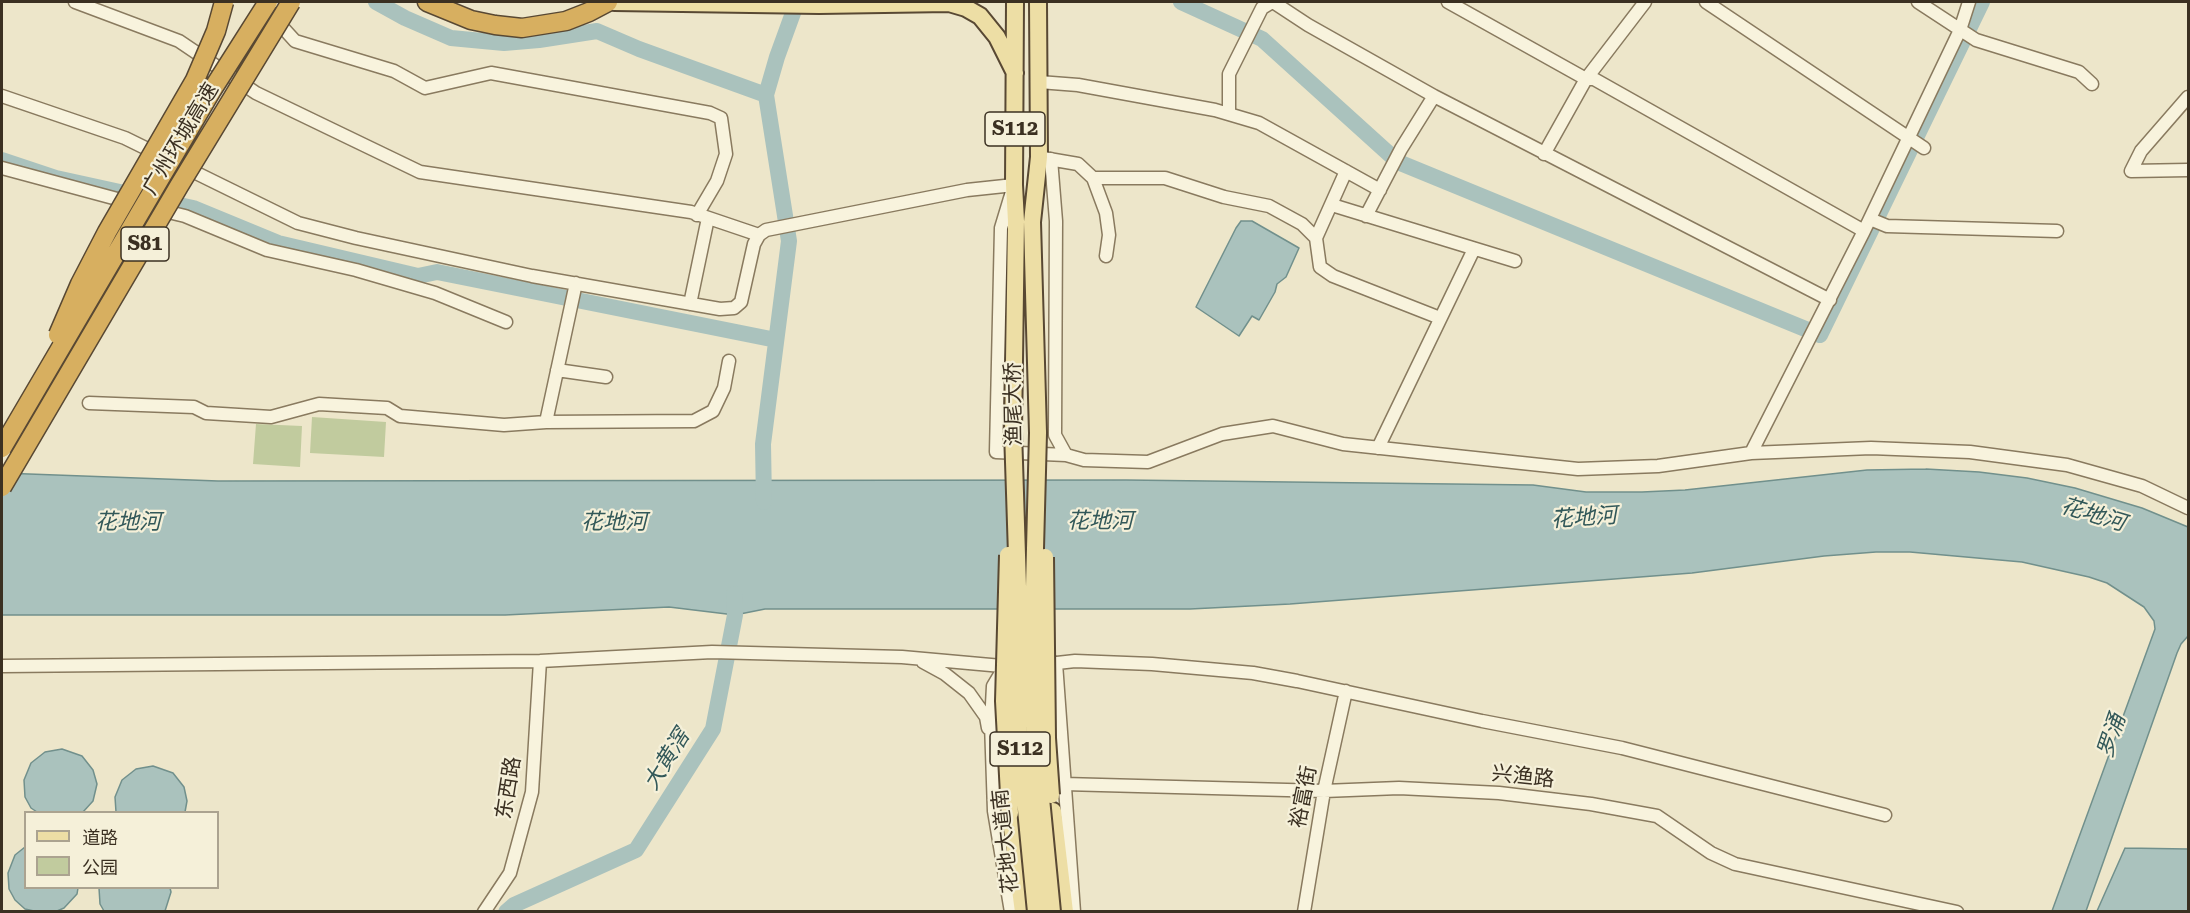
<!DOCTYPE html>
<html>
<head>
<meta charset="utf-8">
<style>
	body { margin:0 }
	#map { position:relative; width:2190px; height:913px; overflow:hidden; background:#ede6ca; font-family:"Roboto Serif","Noto Sans SC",serif }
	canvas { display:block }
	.frame { position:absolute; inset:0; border:3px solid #3b3022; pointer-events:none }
	.legend { position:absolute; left:24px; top:811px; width:195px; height:78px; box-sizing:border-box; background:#f5f0d9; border:2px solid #aba390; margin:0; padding:8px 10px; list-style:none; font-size:18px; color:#3b3022 }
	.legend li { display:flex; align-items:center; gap:12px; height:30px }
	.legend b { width:30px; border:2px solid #aba390 }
</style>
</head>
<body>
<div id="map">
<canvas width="2190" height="913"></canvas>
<div class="frame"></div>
<ul class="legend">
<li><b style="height:8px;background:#eddea5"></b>道路</li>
<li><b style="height:16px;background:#c1cb9e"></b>公园</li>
</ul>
</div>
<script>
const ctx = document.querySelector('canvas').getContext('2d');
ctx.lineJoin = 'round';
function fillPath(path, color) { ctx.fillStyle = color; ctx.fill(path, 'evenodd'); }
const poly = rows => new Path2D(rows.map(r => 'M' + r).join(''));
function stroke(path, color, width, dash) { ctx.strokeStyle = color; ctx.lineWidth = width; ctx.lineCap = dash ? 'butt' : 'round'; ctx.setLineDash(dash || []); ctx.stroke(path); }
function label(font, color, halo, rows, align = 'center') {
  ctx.font = font + ' "Roboto Serif","Noto Sans SC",serif'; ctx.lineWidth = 4.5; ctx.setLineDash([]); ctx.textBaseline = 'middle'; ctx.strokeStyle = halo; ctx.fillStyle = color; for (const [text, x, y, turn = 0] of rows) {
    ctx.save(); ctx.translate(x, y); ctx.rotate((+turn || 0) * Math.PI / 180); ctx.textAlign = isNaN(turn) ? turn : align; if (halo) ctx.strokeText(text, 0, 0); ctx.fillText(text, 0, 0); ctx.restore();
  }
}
const green = poly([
	[312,417,386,422,384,457,310,453],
	[256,424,302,426,300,467,253,464]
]);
const water = poly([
	[1241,221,1252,221,1299,248,1286,277,1277,284,1275,292,1259,320,1252,316,1239,336,1196,307,1236,228,1241,221],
	[1926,469,1979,472,2027,478,2075,488,2142,508,2188,527,2188,636,2181,644,2177,653,2086,911,2052,911,2155,629,2154,621,2144,607,2107,583,2089,577,2022,562,1910,552,1876,552,1824,556,1692,573,1290,604,1190,609,765,609,735,615,669,607,505,615,2,615,2,473,218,481,1126,480,1533,485,1586,492,1642,492,1685,490,1867,470,1926,469],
	[62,749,82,756,93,770,97,784,93,801,83,812,37,812,31,808,25,797,24,780,31,763,45,752,62,749],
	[153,766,173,773,184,787,187,801,185,812,116,812,115,797,122,780,136,769,153,766],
	[25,847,26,888,78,888,77,894,64,908,57,911,34,911,25,909,15,900,9,889,8,873,15,855,25,847],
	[2125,848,2188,849,2188,911,2097,911,2125,848],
	[99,888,170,888,171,892,165,911,104,911,100,904,99,888]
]);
const river = poly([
	[376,2,405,18,451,38,504,43,539,40,597,31,639,49,766,95],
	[1181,2,1262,39,1398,162,1820,335,1982,2],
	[2,160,56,178,193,208,278,243,418,276,437,272,776,340],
	[764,502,763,444,789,241,766,95,777,57,797,2],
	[506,912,514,905,636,850,713,729,735,615,734,594]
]);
const minor = poly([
	[75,2,179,41,256,93,420,172,691,212,759,235],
	[1273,2,1308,25,1434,96,1830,300],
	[1448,2,1586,79,1594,79,1864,231],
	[1706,2,1924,148],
	[1918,2,1976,40,2079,72,2092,84],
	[275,19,295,41,394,71,425,88,491,73,710,113,721,118,726,154,717,181,697,215],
	[1039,82,1078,85,1215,110,1259,123,1380,190],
	[2,96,125,138,298,223,356,238,532,276,720,309,734,308,741,302,754,244,759,235,766,230,967,190,1014,185,1001,228,996,452,1066,455],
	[2188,97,2141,151,2131,171,2188,170],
	[1229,114,1229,74,1262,8,1272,2],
	[1544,154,1586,79,1645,2],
	[1043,158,1078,164,1093,178,1106,213,1109,235,1106,256],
	[1051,159,1056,221,1055,435,1066,455,1084,460,1148,462,1222,434,1273,426,1343,444,1578,469,1658,466,1751,453,1871,448,1970,452,2067,465,2142,486,2188,508],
	[2,168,132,203],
	[1346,171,1316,238,1320,267,1333,276,1440,318],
	[1093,178,1165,178,1224,197,1269,206,1302,224,1316,238],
	[1332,205,1515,261],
	[160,210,185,216,267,250,356,270,435,293,506,322],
	[1366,216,1401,149,1434,96],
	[1870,219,1887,226,2057,231],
	[690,304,708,218],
	[557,370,606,377],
	[89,403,194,407,206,413,271,417,319,404,387,408,400,416,504,425,546,422,694,421,713,411,724,388,729,361],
	[546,422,576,283],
	[1378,448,1474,249],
	[1751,453,1864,231,1960,30,1969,2],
	[923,662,945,674,969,693,986,717,988,728],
	[1056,663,1074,912],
	[1039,665,1075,661,1152,664,1253,673,1297,681,1482,721,1622,748,1885,815],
	[2,666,540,661,712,652,902,657,1013,667],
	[1006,671,999,676,993,686,991,723,994,811,1011,912],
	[1064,784,1324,791,1399,788,1499,793,1591,804,1657,816,1711,853,1735,864,1957,912],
	[484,912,510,873,532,792,540,661],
	[1304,912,1324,791,1346,691]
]);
const major = poly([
	[614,2,819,5,949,3,966,8,980,16,997,37,1015,73],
	[1038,2,1039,157,1032,222,1038,433],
	[1013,431,1016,221,1014,185,1015,2],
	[1053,811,1065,912],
	[1010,813,1023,912]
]);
const highway = poly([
	[427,2,471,20,495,25,522,28,566,21,589,12,608,2]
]);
const majorBridge = poly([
	[1013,431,1018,586,1018,727,1036,912],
	[1038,433,1034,587,1034,726,1052,912],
	[1008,555,1004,701,1010,813],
	[1045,557,1047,738,1051,795]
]);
const highwayBridge = poly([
	[58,335,80,284,107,232,195,80,216,31,224,2],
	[2,448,212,90,268,2],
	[2,487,179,186,291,2]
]);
const shields = [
	[1015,129,60],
	[145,244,48],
	[1020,749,60]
];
const shieldNames = [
	["S112",1015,129],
	["S81",145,244],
	["S112",1020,749]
];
const streetNames = [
	["广州环城高速",181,139,-59],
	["渔尾大桥",1014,404,-91],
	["兴渔路",1523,777,6],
	["东西路",509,788,-81],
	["裕富街",1304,797,-79],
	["花地大道南",1006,841,-96]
];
const waterNames = [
	["花地河",2093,515,17],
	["花地河",1584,518,-4],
	["花地河",1100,522],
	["花地河",128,523],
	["花地河",614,523],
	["罗涌",2112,736,-71],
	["大黄滘",667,760,-58]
];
fillPath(green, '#c1cb9e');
fillPath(water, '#aac2bd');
stroke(water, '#71908c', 1.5);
stroke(river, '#aac2bd', 16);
stroke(minor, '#897a5f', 15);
stroke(major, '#584833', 20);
stroke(highway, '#584833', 21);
stroke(minor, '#f8f3dd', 12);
stroke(major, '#eddea5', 16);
stroke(highway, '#d7af60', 18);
stroke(majorBridge, '#584833', 20, []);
stroke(highwayBridge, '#584833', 21, []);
stroke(majorBridge, '#eddea5', 16);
stroke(highwayBridge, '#d7af60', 18);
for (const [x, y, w] of shields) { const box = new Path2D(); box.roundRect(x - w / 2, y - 17, w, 34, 4.5); ctx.fillStyle = '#f5f0d9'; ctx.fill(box); stroke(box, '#3b3022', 1.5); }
label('bold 20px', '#3b3022', null, shieldNames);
label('21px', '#3b3022', '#f5f0d9', streetNames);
label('italic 22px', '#325859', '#f5f0d9', waterNames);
</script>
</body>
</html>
